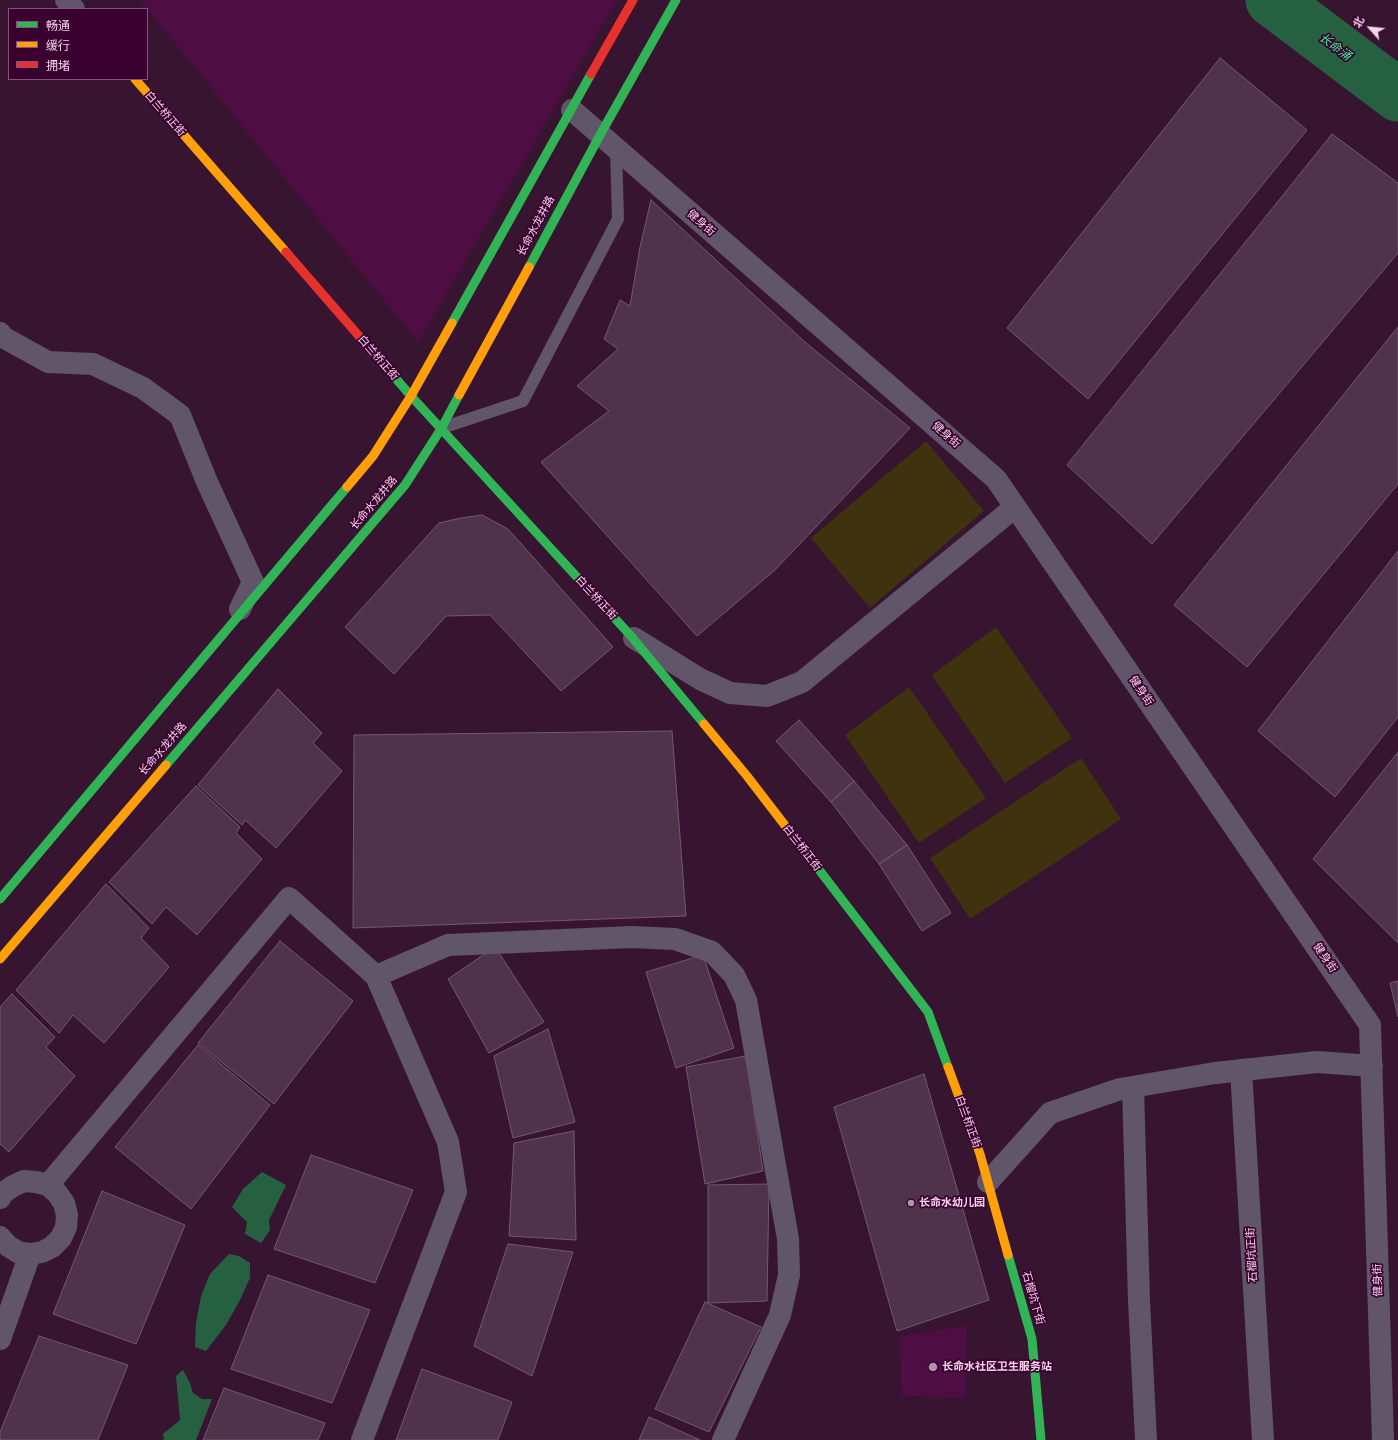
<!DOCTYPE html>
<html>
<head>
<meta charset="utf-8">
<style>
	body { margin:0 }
	#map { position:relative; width:1398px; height:1440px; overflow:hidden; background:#371531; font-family:"Work Sans","Noto Sans SC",sans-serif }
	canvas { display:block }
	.legend { position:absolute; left:8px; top:8px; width:140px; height:72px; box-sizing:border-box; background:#390030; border:1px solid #85547c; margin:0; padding:5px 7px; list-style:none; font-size:12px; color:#f8d2ed }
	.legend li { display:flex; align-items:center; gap:8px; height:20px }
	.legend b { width:20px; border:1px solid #85547c }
	.north { position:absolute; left:1350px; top:8px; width:40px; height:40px; -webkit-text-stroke:3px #390030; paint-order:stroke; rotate:297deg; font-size:11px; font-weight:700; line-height:16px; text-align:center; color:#f8d2ed }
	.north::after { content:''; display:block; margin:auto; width:14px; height:18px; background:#f8d2ed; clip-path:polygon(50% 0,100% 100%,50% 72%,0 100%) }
</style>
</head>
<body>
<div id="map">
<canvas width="1398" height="1440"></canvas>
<ul class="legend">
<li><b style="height:5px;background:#30b455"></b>畅通</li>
<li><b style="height:5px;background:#ff9f0a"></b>缓行</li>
<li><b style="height:5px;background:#e5322d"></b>拥堵</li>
</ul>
<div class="north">北</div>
</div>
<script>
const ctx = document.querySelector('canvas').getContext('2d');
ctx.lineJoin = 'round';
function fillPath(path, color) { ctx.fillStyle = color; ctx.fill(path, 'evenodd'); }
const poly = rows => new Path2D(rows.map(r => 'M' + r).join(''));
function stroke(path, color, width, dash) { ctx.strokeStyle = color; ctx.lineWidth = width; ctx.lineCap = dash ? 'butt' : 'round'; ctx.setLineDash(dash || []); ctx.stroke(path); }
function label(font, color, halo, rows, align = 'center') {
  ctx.font = font + ' "Work Sans","Noto Sans SC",sans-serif'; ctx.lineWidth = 3.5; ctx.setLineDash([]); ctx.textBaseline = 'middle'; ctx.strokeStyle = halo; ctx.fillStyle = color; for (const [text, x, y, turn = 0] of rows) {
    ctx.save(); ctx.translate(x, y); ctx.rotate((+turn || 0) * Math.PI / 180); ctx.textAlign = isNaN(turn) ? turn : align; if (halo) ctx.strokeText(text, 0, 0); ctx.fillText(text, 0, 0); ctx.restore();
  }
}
const built = poly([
	[140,0,617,0,418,342],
	[967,1325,965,1398,902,1396,900,1337]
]);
const green = poly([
	[926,441,984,511,870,608,811,538],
	[996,627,1072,738,1005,783,932,675],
	[909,687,986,798,919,843,845,735],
	[1081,758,1121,819,970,919,930,858]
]);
const water = poly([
	[262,1172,286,1185,269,1220,270,1230,261,1243,245,1234,247,1222,232,1207,243,1189],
	[229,1254,239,1256,250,1263,250,1278,240,1300,226,1325,206,1351,195,1347,196,1323,201,1296,210,1274],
	[183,1370,190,1383,193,1393,202,1399,212,1399,196,1440,164,1440,163,1434,180,1420,176,1376]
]);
const river = poly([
	[1272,0,1398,95]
]);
const building = poly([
	[1220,58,1307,130,1088,399,1007,328,1220,58],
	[1332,134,1398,183,1398,253,1152,544,1067,465,1332,134],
	[651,200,806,343,910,428,775,570,697,636,541,462,609,411,577,386,618,349,604,339,620,300,630,306,640,247,651,200],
	[1398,327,1398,484,1247,667,1174,605,1398,327],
	[482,515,508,529,613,647,561,691,490,615,446,616,394,674,345,627,439,523,461,518,482,515],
	[1398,551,1398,717,1335,797,1258,731,1398,551],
	[278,689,322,733,313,743,342,771,276,848,245,820,242,825,198,785,278,689],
	[799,720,854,781,831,802,776,741,799,720],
	[672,731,686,916,353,928,354,735,672,731],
	[1398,752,1398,943,1313,859,1398,752],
	[854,781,907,845,879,864,831,802,854,781],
	[196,786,240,827,236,833,262,859,197,935,166,907,152,924,109,882,196,786],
	[907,845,951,913,922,931,879,864,907,845],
	[106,884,149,928,141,938,169,967,104,1043,73,1015,59,1033,16,990,106,884],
	[280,941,353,1001,274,1104,198,1043,280,941],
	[495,947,544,1022,489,1053,448,979,495,947],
	[703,955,734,1048,676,1068,646,972,703,955],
	[1398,981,1398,1017,1390,983,1398,981],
	[12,994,55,1037,46,1047,75,1076,9,1152,0,1144,0,1007,12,994],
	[548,1029,575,1122,513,1138,494,1056,548,1029],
	[198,1045,270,1105,191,1209,115,1147,198,1045],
	[746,1056,763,1171,705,1184,686,1067,746,1056],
	[924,1074,989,1300,897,1331,834,1107,924,1074],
	[574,1131,576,1240,509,1236,514,1143,574,1131],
	[311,1155,413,1190,375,1283,274,1249,311,1155],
	[769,1184,767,1301,708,1303,708,1185,769,1184],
	[102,1191,185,1225,136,1344,53,1314,102,1191],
	[508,1244,573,1252,532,1376,474,1346,508,1244],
	[268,1275,370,1310,332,1403,231,1369,268,1275],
	[705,1302,761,1327,709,1432,655,1409,705,1302],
	[39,1336,128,1365,98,1440,0,1440,0,1432,39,1336],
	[422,1369,512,1402,498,1440,396,1440,422,1369],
	[224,1388,325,1423,318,1440,203,1440,224,1388],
	[649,1417,700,1440,639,1440,649,1417]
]);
const lane = poly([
	[442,428,523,401,618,219,616,148]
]);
const street = poly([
	[66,0,74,9],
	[572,110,996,479,1370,1025,1383,1440],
	[0,333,3,337,48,362,93,364,143,388,180,415,207,482,253,582,240,609],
	[634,638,700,679,730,693,767,696,802,682,1015,507],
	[376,976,448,945,632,937,675,939,712,952,734,975,746,1000,788,1239,789,1275,780,1315,723,1440],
	[1241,1070,1263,1440],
	[1133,1087,1139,1301,1146,1440],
	[988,1182,1050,1113,1120,1089,1215,1073,1317,1062,1372,1066],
	[48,1185,289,898,376,976,448,1142,456,1192,362,1440],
	[0,1198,3,1193,13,1186,24,1181,36,1182,48,1185,57,1193,64,1203,67,1215,66,1227,61,1238,52,1247,42,1252,30,1254,18,1252,8,1246,0,1237],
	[0,1339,30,1254]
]);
const fast = poly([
	[529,267,600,135,676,0],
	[452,323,591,74],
	[378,358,411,396,631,636,704,724],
	[166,765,405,485,441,429,459,395],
	[807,854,928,1012,948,1067],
	[0,899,347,487],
	[1008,1255,1032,1339,1041,1440]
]);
const slow = poly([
	[135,79,286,252],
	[459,395,529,267],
	[347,487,373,456,411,396,452,323],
	[704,724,747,776,807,854],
	[0,959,166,765],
	[948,1067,980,1154,1008,1255]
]);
const jam = poly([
	[591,74,633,0],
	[286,252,378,358]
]);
const markers = [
	[911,1203,4,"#b490ab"],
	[933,1367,5,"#b490ab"]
];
const streetNames = [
	["白兰桥正街",165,114,49],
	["健身街",701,223,41],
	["长命水龙井路",536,226,-62],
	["白兰桥正街",378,358,49],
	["健身街",946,435,41],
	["长命水龙井路",374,503,-50],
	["白兰桥正街",596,598,47],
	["健身街",1141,691,56],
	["长命水龙井路",163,749,-49],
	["白兰桥正街",802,848,52],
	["健身街",1325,958,56],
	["白兰桥正街",968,1122,70],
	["石榴坑正街",1252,1255,-93],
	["健身街",1378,1280,-92],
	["石榴坑下街",1033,1298,74]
];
const poiNames = [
	["长命水幼儿园",919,1203],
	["长命水社区卫生服务站",942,1367]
];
const waterNames = [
	["长命涌",1335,47,37]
];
fillPath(built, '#4e0e44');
fillPath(green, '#3f320f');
fillPath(water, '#256141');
stroke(river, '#256141', 53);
fillPath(building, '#4f334a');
stroke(building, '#75586f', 1);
stroke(lane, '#605569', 12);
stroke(street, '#605569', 22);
stroke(fast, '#30b455', 9);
stroke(slow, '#ff9f0a', 9);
stroke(jam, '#e5322d', 9);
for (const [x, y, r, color] of markers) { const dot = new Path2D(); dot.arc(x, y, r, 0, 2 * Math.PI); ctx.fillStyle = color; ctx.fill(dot); stroke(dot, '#390030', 1.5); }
label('11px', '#f8d2ed', '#390030', streetNames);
label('bold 11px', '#f8d2ed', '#390030', poiNames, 'left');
label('italic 12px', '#41ed96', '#390030', waterNames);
</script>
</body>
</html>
